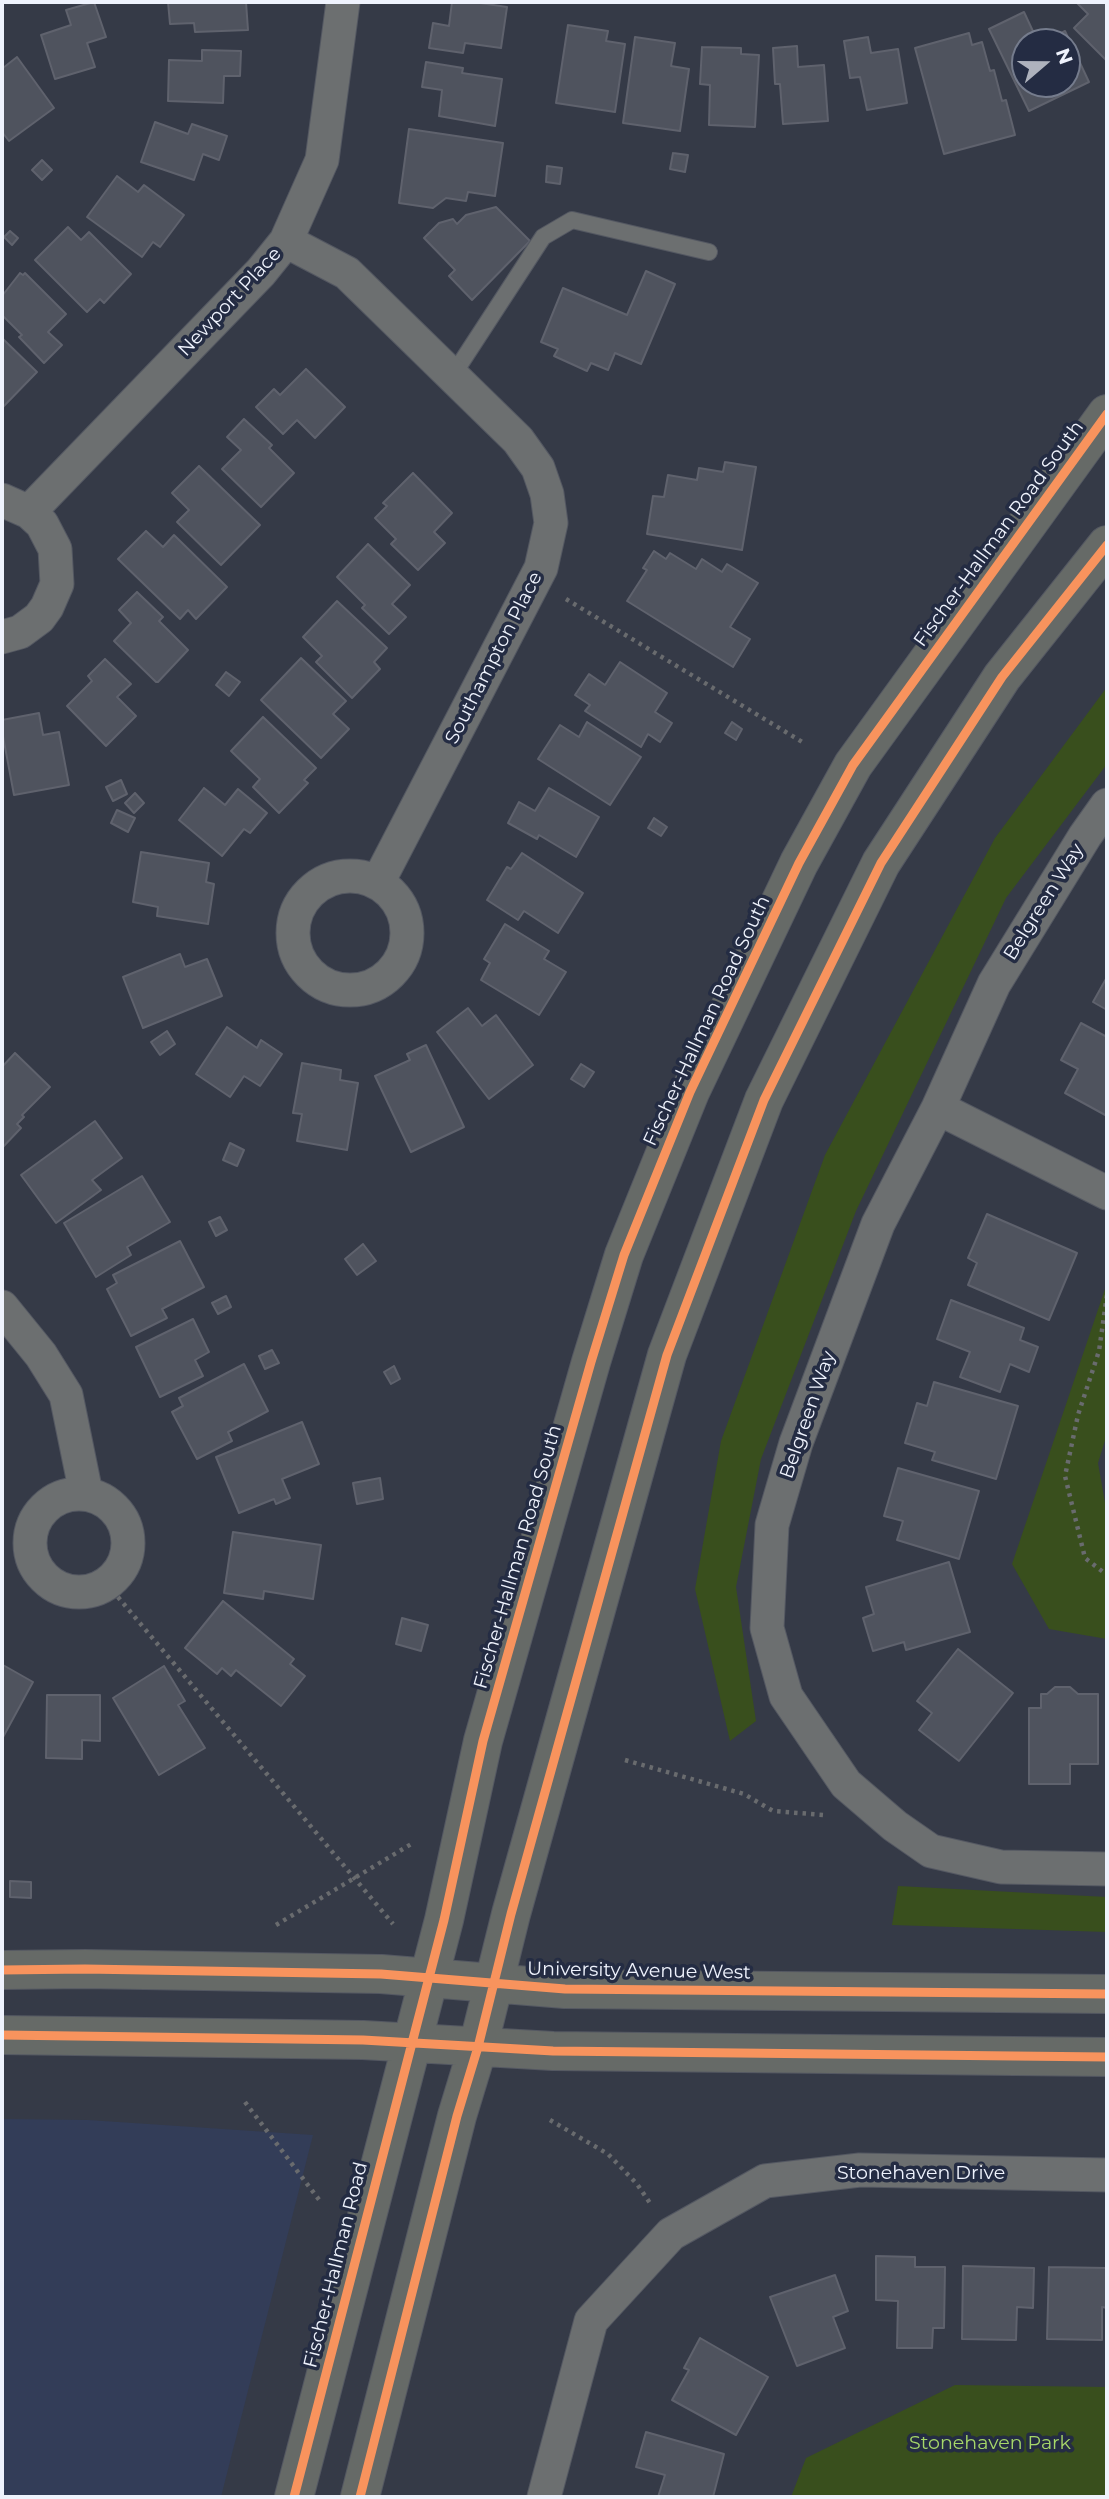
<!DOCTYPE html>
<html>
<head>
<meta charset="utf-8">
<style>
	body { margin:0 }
	#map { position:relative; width:1109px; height:2499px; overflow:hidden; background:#353a47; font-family:Montserrat,sans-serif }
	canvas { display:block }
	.frame { position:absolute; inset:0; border:4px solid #eff3fd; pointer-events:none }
	.north { position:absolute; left:1011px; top:28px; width:70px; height:70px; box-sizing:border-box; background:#242c43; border:2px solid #757c8d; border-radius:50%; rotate:70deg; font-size:19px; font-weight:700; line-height:28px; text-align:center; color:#eff3fd }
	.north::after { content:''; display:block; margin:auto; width:24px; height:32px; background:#aeb2bd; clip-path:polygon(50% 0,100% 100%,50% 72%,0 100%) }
</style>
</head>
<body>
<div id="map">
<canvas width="1109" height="2499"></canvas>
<div class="frame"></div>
<div class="north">N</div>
</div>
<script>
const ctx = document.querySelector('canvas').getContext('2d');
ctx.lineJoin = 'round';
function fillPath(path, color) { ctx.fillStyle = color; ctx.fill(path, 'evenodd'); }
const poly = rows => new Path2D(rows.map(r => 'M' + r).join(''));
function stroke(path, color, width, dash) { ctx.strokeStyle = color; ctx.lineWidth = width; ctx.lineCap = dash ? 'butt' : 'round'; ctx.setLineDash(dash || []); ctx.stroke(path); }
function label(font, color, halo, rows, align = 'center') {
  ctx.font = font + ' Montserrat,sans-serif'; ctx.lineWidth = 7; ctx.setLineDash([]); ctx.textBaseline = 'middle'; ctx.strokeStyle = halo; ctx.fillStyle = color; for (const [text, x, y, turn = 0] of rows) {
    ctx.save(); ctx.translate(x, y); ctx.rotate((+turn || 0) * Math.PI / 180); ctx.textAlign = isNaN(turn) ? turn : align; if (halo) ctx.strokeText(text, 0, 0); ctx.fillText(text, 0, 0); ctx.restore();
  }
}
const built = poly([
	[2,2119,88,2120,313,2135,221,2497,2,2497]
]);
const green = poly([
	[1107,687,1107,764,1006,898,856,1211,761,1459,736,1587,756,1721,730,1741,695,1589,721,1441,825,1155,995,838],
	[1107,1283,1107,1434,1098,1463,1107,1514,1107,1639,1049,1629,1012,1564],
	[898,1886,1107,1897,1107,1932,892,1925],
	[955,2385,1107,2387,1107,2497,791,2497,806,2458]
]);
const building = poly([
	[94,2,106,37,87,43,95,67,55,79,41,35,71,25,66,10,94,2],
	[168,2,246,2,248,30,195,32,194,23,170,24,168,2],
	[452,2,473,2,507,7,501,48,465,43,463,53,429,48,433,23,449,26,452,2],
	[1076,2,1107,2,1107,61,1074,28,1088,14,1076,2],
	[1024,12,1038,42,1025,42,1025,84,1067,84,1067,42,1044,42,1065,31,1089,82,1029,111,989,29,1024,12],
	[568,25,608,31,606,41,625,44,615,112,556,103,568,25],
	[969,33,972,45,982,42,990,71,994,70,1002,101,1006,100,1015,135,944,154,915,48,969,33],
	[635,37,675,43,671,66,689,69,680,131,623,123,635,37],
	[868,37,871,53,898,49,907,103,867,110,860,77,850,78,844,41,868,37],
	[797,46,798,67,824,65,828,121,783,124,780,84,775,84,773,48,797,46],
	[702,47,741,48,741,54,759,55,755,127,709,125,710,85,700,84,702,47],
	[202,50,241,51,240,76,224,76,223,103,168,101,169,60,202,61,202,50],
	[17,57,54,108,9,141,2,132,2,66,3,68,17,57],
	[426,62,463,68,462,73,502,79,495,126,439,116,442,90,422,87,426,62],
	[155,122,188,134,192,124,227,136,219,160,203,154,194,180,141,162,155,122],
	[409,129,503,143,495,196,468,192,466,201,446,198,433,208,399,203,409,129],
	[673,153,688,155,685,172,670,169,673,153],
	[42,160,52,170,42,180,32,170,42,160],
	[547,166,562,168,560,184,546,182,547,166],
	[117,176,138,192,144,185,184,215,160,247,153,242,142,257,87,217,117,176],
	[496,207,530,241,472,300,449,276,455,270,424,238,439,223,453,219,457,224,466,215,496,207],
	[68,227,81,240,89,232,131,274,104,303,100,299,87,312,35,260,68,227],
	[10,231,18,238,12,245,4,237,10,231],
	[646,271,675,284,641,364,615,353,608,370,591,363,587,371,554,356,558,349,541,342,563,288,627,315,646,271],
	[20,273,23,275,25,273,66,314,48,332,62,345,44,363,19,337,22,335,2,315,2,296,20,273],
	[2,338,37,372,2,408,2,338],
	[306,369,345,407,315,438,297,420,283,434,256,407,274,389,280,395,306,369],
	[244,419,272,445,269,448,294,473,261,507,222,469,241,450,227,437,244,419],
	[725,462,756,467,742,550,647,534,653,496,664,497,668,475,697,480,699,468,723,472,725,462],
	[199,466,260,525,221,565,177,522,189,510,172,493,199,466],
	[413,473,452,513,434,532,445,543,418,570,391,544,396,539,375,518,387,506,383,503,413,473],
	[146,531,163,547,174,535,227,587,196,619,188,610,180,619,118,559,146,531],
	[368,544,410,585,392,604,406,617,389,634,362,608,365,605,337,577,368,544],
	[654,551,666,559,670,553,696,569,702,559,722,572,727,564,758,583,730,627,750,639,733,667,627,601,647,570,643,568,654,551],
	[137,592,163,617,159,621,188,650,158,682,156,682,114,641,131,623,119,610,137,592],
	[337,601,387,648,374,662,380,669,352,698,316,662,322,656,303,637,337,601],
	[301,658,346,701,333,714,349,729,321,758,261,700,301,658],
	[105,659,131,684,117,697,136,716,106,746,67,706,92,681,88,676,105,659],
	[620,662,667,693,655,712,672,723,660,742,648,734,641,747,585,711,590,705,575,695,589,674,605,685,620,662],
	[226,672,240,682,229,696,216,685,226,672],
	[39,713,43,735,59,732,69,785,14,795,2,731,2,720,39,713],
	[263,717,316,768,304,780,308,783,279,813,253,787,260,779,231,751,263,717],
	[587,722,641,757,610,805,538,759,560,725,579,737,587,722],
	[732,722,742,729,736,740,725,733,732,722],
	[121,780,127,794,113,801,106,787,121,780],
	[204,788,225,805,238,789,267,813,250,833,244,829,222,856,179,820,204,788],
	[549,788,599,817,576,857,539,835,537,839,508,823,519,802,535,811,549,788],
	[135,793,144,803,134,813,125,803,135,793],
	[117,810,135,818,128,832,111,823,117,810],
	[654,818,667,827,661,836,648,828,654,818],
	[141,852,209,863,206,882,214,884,208,924,157,916,158,907,133,902,141,852],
	[522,853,583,893,558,933,524,911,518,920,487,900,507,867,511,869,522,853],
	[505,924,549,951,544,959,566,972,539,1015,481,980,490,963,484,959,505,924],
	[180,954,185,967,207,959,222,996,143,1028,123,977,180,954],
	[1107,977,1107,1010,1093,1002,1107,977],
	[468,1008,482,1026,496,1015,533,1065,489,1099,437,1032,468,1008],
	[1081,1023,1107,1037,1107,1116,1065,1093,1078,1069,1061,1060,1081,1023],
	[227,1027,257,1048,261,1040,282,1054,260,1086,244,1076,230,1097,196,1074,227,1027],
	[167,1031,175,1044,160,1055,151,1042,167,1031],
	[426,1045,464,1127,411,1152,375,1076,410,1060,407,1054,426,1045],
	[15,1053,50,1087,22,1115,24,1117,17,1124,21,1128,2,1148,2,1067,15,1053],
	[302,1063,341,1070,340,1080,358,1083,347,1150,297,1141,302,1114,293,1113,302,1063],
	[581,1064,594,1072,584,1087,571,1079,581,1064],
	[95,1121,122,1158,92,1180,101,1190,56,1223,21,1175,95,1121],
	[230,1143,244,1150,237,1166,223,1160,230,1143],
	[142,1176,170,1222,127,1247,131,1255,96,1277,64,1223,142,1176],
	[987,1214,1077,1253,1049,1320,968,1285,977,1263,968,1258,987,1214],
	[220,1217,227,1230,216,1236,209,1222,220,1217],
	[180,1241,204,1287,162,1309,167,1318,131,1336,107,1289,117,1283,113,1275,180,1241],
	[363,1244,376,1261,357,1275,345,1259,363,1244],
	[226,1296,231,1307,218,1314,212,1303,226,1296],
	[951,1300,1024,1328,1020,1340,1038,1347,1029,1372,1010,1364,1000,1392,960,1377,970,1352,937,1339,951,1300],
	[193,1319,209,1352,195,1360,203,1376,160,1397,136,1347,193,1319],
	[272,1350,279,1363,265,1369,259,1356,272,1350],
	[244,1364,268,1411,228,1432,232,1441,197,1459,172,1412,183,1406,179,1398,244,1364],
	[394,1366,400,1379,391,1384,384,1372,394,1366],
	[934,1382,1018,1406,996,1479,932,1460,935,1452,905,1443,917,1403,927,1406,934,1382],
	[302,1422,319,1464,282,1479,290,1498,276,1504,274,1499,239,1513,216,1457,302,1422],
	[898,1468,979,1491,959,1559,897,1540,903,1521,884,1516,898,1468],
	[380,1478,383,1499,357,1504,353,1483,380,1478],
	[233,1532,321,1545,313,1599,264,1591,263,1599,224,1593,233,1532],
	[949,1562,970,1632,906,1650,904,1642,873,1651,863,1618,874,1614,866,1587,949,1562],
	[223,1601,294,1659,290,1664,305,1676,281,1706,236,1670,231,1676,222,1668,217,1674,185,1648,223,1601],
	[402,1618,428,1625,421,1651,396,1644,402,1618],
	[958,1649,1013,1693,959,1761,919,1730,932,1713,917,1701,958,1649],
	[3,1665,33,1682,2,1739,2,1667,3,1665],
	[164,1666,185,1701,178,1705,205,1748,159,1775,113,1698,164,1666],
	[1055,1687,1070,1687,1078,1694,1098,1694,1098,1764,1070,1764,1070,1784,1029,1784,1029,1708,1041,1708,1041,1694,1047,1694,1055,1687],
	[47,1695,100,1695,100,1741,82,1740,82,1759,46,1758,47,1695],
	[10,1881,31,1882,31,1898,10,1897,10,1881],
	[876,2256,915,2257,915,2267,945,2267,944,2328,933,2328,932,2348,897,2348,898,2301,876,2300,876,2256],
	[963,2266,1034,2268,1033,2308,1017,2307,1016,2340,962,2339,963,2266],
	[1049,2267,1107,2268,1107,2308,1102,2307,1102,2340,1047,2339,1049,2267],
	[835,2275,848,2311,833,2317,845,2348,797,2366,770,2297,835,2275],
	[700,2338,768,2377,736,2435,672,2400,689,2370,684,2368,700,2338],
	[646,2432,724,2454,713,2497,658,2497,665,2475,636,2467,646,2432]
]);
const path = poly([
	[566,599,804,743],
	[1107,1295,1099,1351,1078,1415,1065,1476,1085,1558,1107,1575],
	[107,1584,393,1924],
	[625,1760,744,1794,773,1811,824,1815,825,1813],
	[276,1925,413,1843],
	[245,2102,320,2201],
	[550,2120,608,2154,637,2184,652,2206]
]);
const service = poly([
	[453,375,543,237,572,220,709,252]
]);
const minor = poly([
	[286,241,347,273,518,440,538,468,547,494,551,523,541,568,378,882],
	[2,500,29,512,42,524,55,549,57,584,47,607,39,618,20,632,2,637],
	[29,512,261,272,286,241,322,160,343,2],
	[1107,805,1085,836,994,984,938,1108,878,1224,796,1443,772,1525,767,1628,786,1696,846,1784,895,1826,931,1851,1001,1867,1107,1869],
	'293 933a57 57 0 1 1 114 0a57 57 0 1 1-114 0Z',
	[938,1108,1107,1193],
	[2,1307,41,1355,66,1395,86,1493],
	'30 1543a49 49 0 1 1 98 0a49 49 0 1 1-98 0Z',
	[544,2497,591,2321,671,2234,765,2181,860,2170,1107,2175]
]);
const secondary = poly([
	[2,1970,85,1969,381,1974,565,1989,1107,1994],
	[2,2035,363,2040,553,2051,1107,2057],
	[294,2497,444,1920,483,1741,591,1362,624,1255,690,1092,799,863,853,765,1107,414],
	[360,2497,457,2116,478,2047,511,1914,667,1355,764,1100,881,863,1002,677,1107,545]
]);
const cycleway = poly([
	[2,1970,85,1969,381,1974,565,1989,1107,1994],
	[2,2035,363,2040,553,2051,1107,2057],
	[294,2497,444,1920,483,1741,591,1362,624,1255,690,1092,799,863,853,765,1107,414],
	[360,2497,457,2116,478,2047,511,1914,667,1355,764,1100,881,863,1002,677,1107,545]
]);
const streetNames = [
	["Newport Place",230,302,-47],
	["Fischer-Hallman Road South",999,534,-54],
	["Southampton Place",494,658,-63],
	["Belgreen Way",1044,902,-58],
	["Fischer-Hallman Road South",707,1021,-65],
	["Belgreen Way",808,1415,-71],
	["Fischer-Hallman Road South",518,1557,-74],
	["University Avenue West",639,1971,1],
	["Stonehaven Drive",921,2173],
	["Fischer-Hallman Road",336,2265,-76]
];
const parkNames = [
	["Stonehaven Park",990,2443]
];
fillPath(built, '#333d58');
fillPath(green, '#394f1d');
fillPath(building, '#4f535e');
stroke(building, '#5f626d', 2);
stroke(service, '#545862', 18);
stroke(minor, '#545862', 35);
stroke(secondary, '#545862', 40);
stroke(path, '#696b6e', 4.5, [3.5, 5]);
stroke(service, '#6c6f70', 16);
stroke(minor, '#6c6f70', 33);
stroke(secondary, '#666a67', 38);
stroke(cycleway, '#f8935d', 9);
label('19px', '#eff3fd', '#242c43', streetNames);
label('19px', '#a6d769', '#242c43', parkNames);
</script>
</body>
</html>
